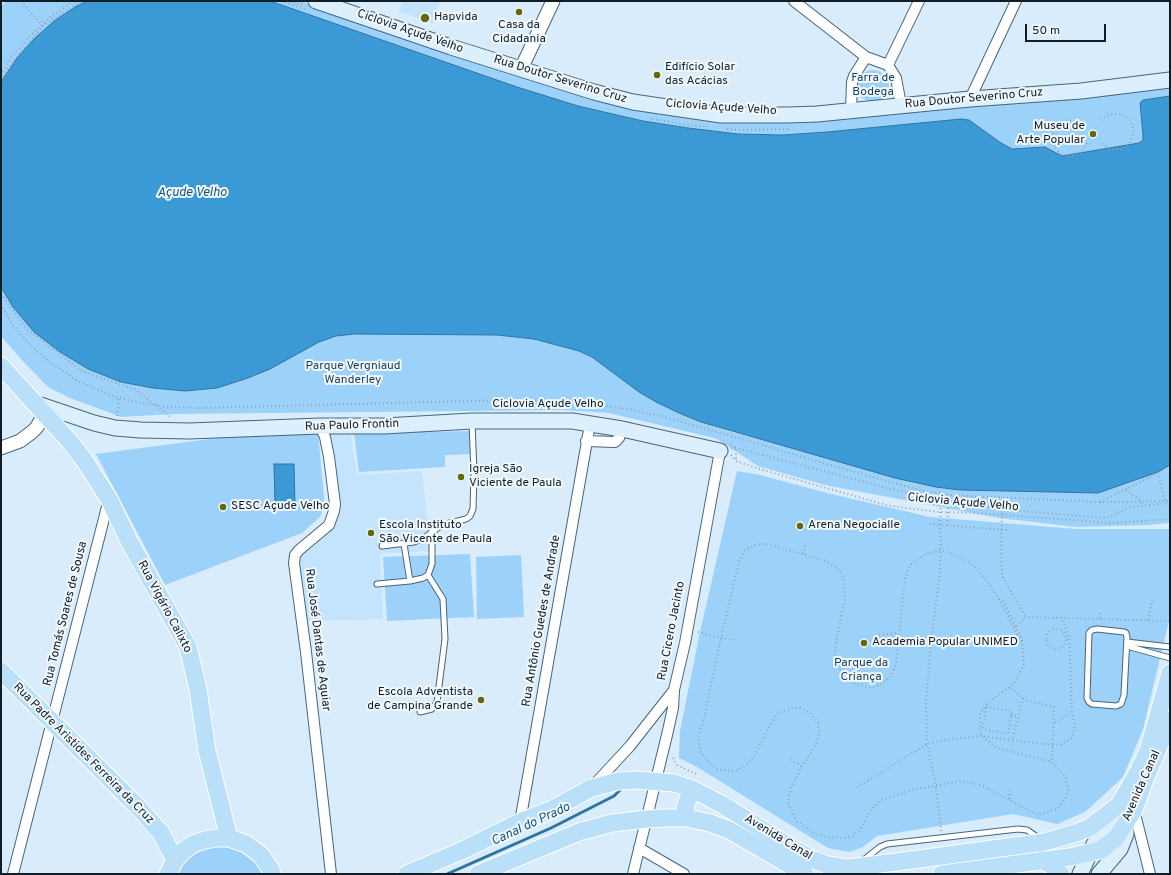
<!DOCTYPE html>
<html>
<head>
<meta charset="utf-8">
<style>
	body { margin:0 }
	#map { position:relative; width:1171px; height:875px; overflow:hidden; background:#d8ecfc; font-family:Overpass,sans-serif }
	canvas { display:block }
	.frame { position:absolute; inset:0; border:2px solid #111d26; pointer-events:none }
	.scale { position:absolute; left:1025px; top:24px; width:81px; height:18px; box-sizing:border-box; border:2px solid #111d26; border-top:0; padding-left:5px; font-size:12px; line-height:14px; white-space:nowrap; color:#111d26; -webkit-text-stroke:3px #f1f8fd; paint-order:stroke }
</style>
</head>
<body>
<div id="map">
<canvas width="1171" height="875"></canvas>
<div class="frame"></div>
<div class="scale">50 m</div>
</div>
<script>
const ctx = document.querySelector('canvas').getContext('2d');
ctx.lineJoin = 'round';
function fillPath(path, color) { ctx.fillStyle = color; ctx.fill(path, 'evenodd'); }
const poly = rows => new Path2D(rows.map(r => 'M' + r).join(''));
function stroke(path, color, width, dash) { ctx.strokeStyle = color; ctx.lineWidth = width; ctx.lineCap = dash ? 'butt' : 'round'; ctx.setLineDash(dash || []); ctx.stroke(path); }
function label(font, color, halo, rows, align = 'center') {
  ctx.font = font + ' Overpass,sans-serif'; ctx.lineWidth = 4; ctx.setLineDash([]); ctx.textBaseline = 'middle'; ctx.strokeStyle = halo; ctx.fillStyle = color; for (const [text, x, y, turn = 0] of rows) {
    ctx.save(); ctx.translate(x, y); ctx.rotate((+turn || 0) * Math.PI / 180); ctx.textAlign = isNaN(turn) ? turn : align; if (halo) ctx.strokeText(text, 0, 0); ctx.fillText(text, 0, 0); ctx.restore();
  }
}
const built = poly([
	[403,1,440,1,433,23,399,12],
	[327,434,351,434,357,475,422,471,427,519,438,518,439,525,428,527,431,551,380,554,383,619,305,621,296,553,302,540,334,518]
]);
const green = poly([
	[6,1,87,1,75,7,17,58,1,82,1,7],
	[270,1,301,1,372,26,533,77,734,117,1170,83,1170,96,1143,100,1140,103,1143,135,1143,140,1139,143,1062,156,1045,147,1012,149,1001,143,969,120,961,119,827,132,782,135,738,134,688,128,643,121,578,106,517,87],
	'857 86a16 16 0 1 1 32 0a16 16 0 1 1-32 0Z',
	[1,287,13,307,34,331,60,352,88,369,127,383,153,388,185,391,217,388,248,378,270,369,319,342,336,336,354,334,497,335,534,339,579,351,592,357,639,392,656,402,679,413,701,422,729,431,914,482,960,490,1098,493,1158,472,1170,465,1170,523,1149,525,1076,527,999,518,825,485,758,466,717,439,710,437,609,413,562,410,174,414,121,417,70,398,48,387,21,359,1,336],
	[476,431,476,454,445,455,445,467,359,472,354,433],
	[318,432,324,498,321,516,302,533,165,585,96,454,240,435],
	[737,471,760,475,827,493,930,517,1076,529,1170,529,1169,621,1143,729,1123,777,1085,812,1057,824,1013,814,877,836,863,847,850,852,828,848,697,767,679,758,680,731,700,632],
	[470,554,474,617,387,621,383,557],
	[521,555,524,617,477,619,476,557],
	[218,846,232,848,246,853,257,862,264,874,178,874,182,866,192,856,204,849]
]);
const water = poly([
	[87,1,270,1,517,87,578,106,643,121,688,128,738,134,782,135,827,132,961,119,969,120,1001,143,1012,149,1045,147,1062,156,1139,143,1143,140,1143,135,1140,103,1143,100,1170,96,1170,465,1158,472,1098,493,960,490,936,487,895,478,701,422,679,413,656,402,639,392,592,357,579,351,534,339,497,335,354,334,336,336,319,342,270,369,248,378,217,388,185,391,153,388,121,382,88,369,60,352,34,332,13,307,1,287,1,82,17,58,34,39,54,21,75,7,87,1],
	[274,464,294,464,295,504,275,504,274,464]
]);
const stream = poly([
	[447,874,551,828,614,796,620,790]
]);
const path = poly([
	[21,1,41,24],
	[281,1,307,10],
	[286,1,304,5],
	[1,75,12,56,31,35,49,18,74,1],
	[1,80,13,61,44,25,81,1],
	[652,119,687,125,709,127],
	[1101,120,1110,114,1121,114,1130,120,1133,127,1134,132,1129,145,1121,149,1111,149,1101,143],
	[1079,122,1068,120,1060,123,1056,126,1052,136,1054,147,1061,154,1072,156,1082,152,1087,143],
	[727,129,740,130,791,129],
	[1,294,27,329,82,371,136,390,172,418],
	[1,304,10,321,27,342,48,361,78,381,110,395,140,403,169,407,198,408,508,400,553,401,592,404,627,409,661,416,890,482,920,490,950,495,1099,502,1170,501],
	[117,416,119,397],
	[731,444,736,448,736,460],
	[731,448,736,448,891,489,941,500,1010,510,1106,518,1131,507,1170,503],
	[731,455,736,461,760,469,886,505,905,508,940,512,975,513,1113,523,1170,519],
	[1126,490,1141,501,1142,506],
	[1100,502,1158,473,1165,501],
	[1003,509,1001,530,1002,576,1026,617],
	[930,524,1008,530],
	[947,525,949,501],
	[803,554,806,543],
	[999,599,1003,601,1022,639,1024,664,1014,684,990,701,983,708,980,714,981,736,997,748,1052,762,1065,776,1068,790,1065,799,1057,809,1038,815,983,786,962,781,916,789,881,800,870,811,860,830,853,836,844,838,828,837,816,834,797,821,788,803,791,788,802,766,815,747,819,736,818,723,811,714,801,708,792,708,776,714,753,758,746,766,734,771,718,770,708,762,700,751,698,736,704,718,721,638,739,561,745,550,755,545,767,544,826,561,835,567,841,573,844,581,845,597,835,648,835,661,842,673,855,684,872,688,882,684,891,676,896,663,905,579,910,565,926,554,941,550,958,556,973,565,987,581,999,599,1022,644],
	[1100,613,1100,619],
	[1148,620,1153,599],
	[1016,626,1026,617,1170,621],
	'1046 639a10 10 0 1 1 20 0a10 10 0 1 1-20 0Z',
	[698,632,721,638,734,640],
	[875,635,899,633],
	[1011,688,1025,700,1054,707,1052,762],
	[1023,698,1012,740,1052,745,1061,744,1071,739,1075,729,1072,712,1069,637,1062,617],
	[986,707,1012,711,1008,734,983,729,986,707],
	[1011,715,1018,716],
	[1055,723,1072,712],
	[673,758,677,765,698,775],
	[790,760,802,766],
	[857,787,927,744,950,739,981,736,1012,740],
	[1010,799,1010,790],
	[941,831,936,786,927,744,926,702,931,641,939,580,941,550,940,525,941,500]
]);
const service = poly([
	[404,544,410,581],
	[382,546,414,542,424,538,442,525,466,519,470,516,473,509,474,473,472,422],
	[377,584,410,581,423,578,428,575,432,564,432,530],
	[1097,629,1124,632,1126,633,1127,637,1124,695,1121,704,1116,706,1092,704,1089,702,1087,698,1089,633,1092,630,1097,629],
	[1127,642,1170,647],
	[1127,646,1170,658],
	[420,712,432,709,437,702,445,639,443,599,428,575],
	[861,862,880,847,887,844,1018,829,1027,830,1040,839]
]);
const minor = poly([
	[794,1,866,57,888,65,896,78,901,105],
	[888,65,919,1],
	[970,99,1016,1],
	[851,110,852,82,854,76,866,57],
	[320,426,325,437,329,457,335,504,334,511,329,525,299,550,295,555,294,563,306,652,331,874],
	[586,441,615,442,619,438,622,429],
	[593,786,630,746,674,690,685,643,720,451],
	[1134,810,1150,874],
	[520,822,590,424],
	[639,848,684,874],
	[13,874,109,499],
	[633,874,667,735,673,708,674,691]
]);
const tertiary = poly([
	[521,69,553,1],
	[1,448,20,441,32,432,37,427,44,414]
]);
const secondary = poly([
	[316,1,451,47,594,92,633,102,721,115,788,115,817,114,970,99,1081,91,1170,80],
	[35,403,94,423,115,428,141,430,189,431,320,426,384,426,472,421,572,421,622,429,720,451],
	[1080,874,1098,836,1113,812],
	[1099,874,1120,849,1126,834,1126,826]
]);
const primary = poly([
	[1,366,71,443,84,460,109,499,129,541,188,647,198,689,207,751,229,838],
	[1,671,137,806,161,833,175,860],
	[687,818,685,807,692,789],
	[1042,860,1052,866,1061,874],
	[168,874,175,860,183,851,193,844,205,840,217,838,229,838,246,844,261,855,271,870,272,874],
	[407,874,461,851,520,822,553,809,591,788,619,781,636,780,674,783,692,789,723,805,792,848,814,860,827,865,840,867,847,868,897,862,1045,842,1079,832,1090,827,1119,805,1139,770,1148,751,1170,673],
	[478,874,579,832,612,823,647,819,666,818,687,818,710,823,729,830,805,874],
	[942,874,1070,857,1101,850,1116,838,1134,810,1144,782,1170,720]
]);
const markers = [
	[519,12,4,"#656807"],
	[425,18,5,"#656807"],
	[657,75,4,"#656807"],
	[1093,134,4,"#656807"],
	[461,477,4,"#656807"],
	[223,507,4,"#656807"],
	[800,526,4,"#656807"],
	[371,533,4,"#656807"],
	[864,643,4,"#656807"],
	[481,700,4,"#656807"]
];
const poiNames = [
	["Hapvida",434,18],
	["Casa da",519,26,"center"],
	["Cidadania",519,40,"center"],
	["Edifício Solar",665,68],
	["das Acácias",665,82],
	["Museu de",1085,127,"right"],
	["Arte Popular",1085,141,"right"],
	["Igreja São",469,470],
	["Viciente de Paula",469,484],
	["SESC Açude Velho",231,507],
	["Escola Instituto",379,526],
	["São Vicente de Paula",379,540],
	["Arena Negocialle",808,526],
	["Academia Popular UNIMED",872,643],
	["Escola Adventista",473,693,"right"],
	["de Campina Grande",473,707,"right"]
];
const streetNames = [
	["Ciclovia Açude Velho",410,32,19],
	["Rua Doutor Severino Cruz",560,80,17],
	["Rua Doutor Severino Cruz",974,99,-5],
	["Ciclovia Açude Velho",721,108,4],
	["Ciclovia Açude Velho",548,405],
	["Rua Paulo Frontin",352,426,-2],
	["Ciclovia Açude Velho",963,503,5],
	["Rua Vigário Calixto",164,607,62],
	["Rua Tomás Soares de Sousa",66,614,-76],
	["Rua Antônio Guedes de Andrade",542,621,-80],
	["Rua Cicero Jacinto",672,631,-79],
	["Rua José Dantas de Aguiar",317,640,83],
	["Rua Padre Aristides Ferreira da Cruz",83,754,45],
	["Avenida Canal",1142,786,-66],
	["Avenida Canal",778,838,31]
];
const parkNames = [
	["Farra de",873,79],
	["Bodega",873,93],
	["Parque Vergniaud",353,367],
	["Wanderley",353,381],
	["Parque da",861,664],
	["Criança",861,678]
];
const waterNames = [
	["Açude Velho",192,193],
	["Canal do Prado",531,825,-25]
];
fillPath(built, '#c3e4fc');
fillPath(green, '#9cd2fa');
fillPath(water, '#3b99d5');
stroke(water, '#2e74a0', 1);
stroke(stream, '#2e74a0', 3);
stroke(service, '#47657b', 7);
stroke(minor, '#47657b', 12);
stroke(tertiary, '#47657b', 15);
stroke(secondary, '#47657b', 17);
stroke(primary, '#fff', 19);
stroke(path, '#92a3b0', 2, [1, 3]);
stroke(service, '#fff', 5);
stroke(minor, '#fff', 10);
stroke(tertiary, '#fff', 13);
stroke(secondary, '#dceffc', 15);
stroke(primary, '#badff9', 17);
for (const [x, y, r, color] of markers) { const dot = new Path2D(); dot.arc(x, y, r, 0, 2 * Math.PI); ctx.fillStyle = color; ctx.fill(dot); stroke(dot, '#f1f8fd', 1.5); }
label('12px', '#111d26', '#f1f8fd', poiNames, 'left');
label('12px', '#111d26', '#f1f8fd', streetNames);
label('12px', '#1a405a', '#f1f8fd', parkNames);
label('italic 13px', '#11567f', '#f1f8fd', waterNames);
</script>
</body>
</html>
